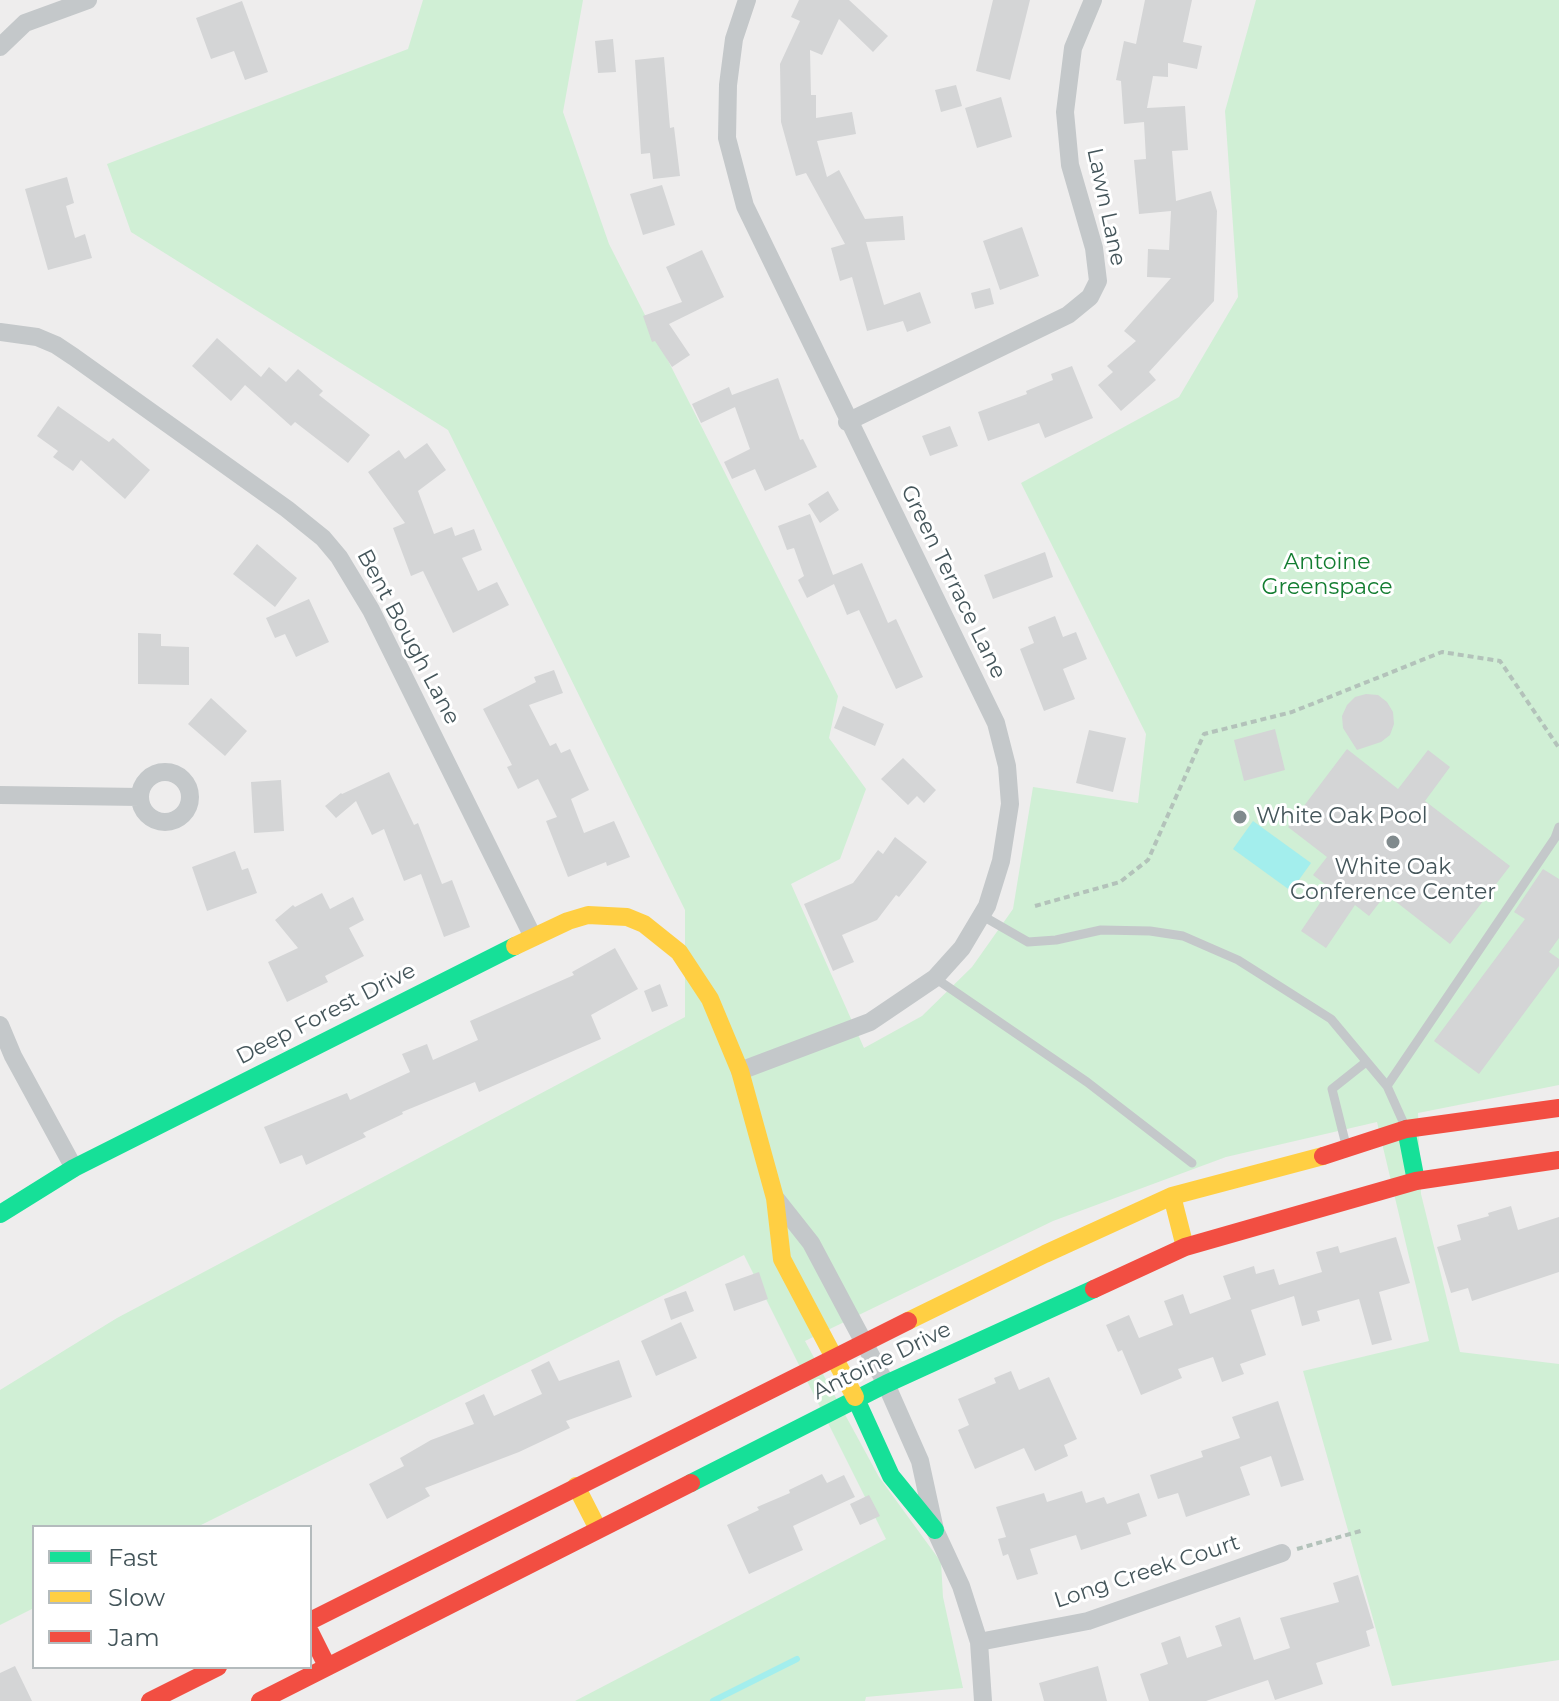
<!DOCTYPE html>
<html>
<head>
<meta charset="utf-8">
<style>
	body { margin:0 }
	#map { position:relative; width:1559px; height:1701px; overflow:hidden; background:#eeeded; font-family:Montserrat,sans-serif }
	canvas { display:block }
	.legend { position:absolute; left:32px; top:1525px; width:280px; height:144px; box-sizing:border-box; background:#fff; border:2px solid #b4bbbd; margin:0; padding:10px 14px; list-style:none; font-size:24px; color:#44555a }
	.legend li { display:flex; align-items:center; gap:16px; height:40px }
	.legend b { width:40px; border:2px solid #b4bbbd }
</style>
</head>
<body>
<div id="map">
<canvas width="1559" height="1701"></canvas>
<ul class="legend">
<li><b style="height:10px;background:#16e098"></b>Fast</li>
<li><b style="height:10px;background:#ffcf43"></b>Slow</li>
<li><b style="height:10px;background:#f24e42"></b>Jam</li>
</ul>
</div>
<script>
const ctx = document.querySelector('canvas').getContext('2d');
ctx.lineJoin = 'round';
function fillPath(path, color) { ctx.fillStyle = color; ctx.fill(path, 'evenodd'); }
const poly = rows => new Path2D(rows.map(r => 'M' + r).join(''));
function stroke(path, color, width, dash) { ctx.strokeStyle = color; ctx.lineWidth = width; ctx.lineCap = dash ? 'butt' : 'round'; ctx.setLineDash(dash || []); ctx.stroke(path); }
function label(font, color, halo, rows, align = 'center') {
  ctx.font = font + ' Montserrat,sans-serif'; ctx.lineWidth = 6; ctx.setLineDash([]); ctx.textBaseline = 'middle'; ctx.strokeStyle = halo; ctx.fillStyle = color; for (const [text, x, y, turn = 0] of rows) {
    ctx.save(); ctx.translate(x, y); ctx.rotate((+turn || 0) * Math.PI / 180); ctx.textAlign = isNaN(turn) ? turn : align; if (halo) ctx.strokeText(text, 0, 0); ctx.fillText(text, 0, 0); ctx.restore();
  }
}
const green = poly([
	[423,0,583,0,563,112,609,244,838,696,829,738,866,789,840,859,791,884,864,1048,922,1016,972,967,1013,909,1033,787,1138,803,1146,734,1021,483,1179,397,1238,297,1225,111,1256,0,1559,0,1559,1085,1418,1113,1421,1194,1460,1352,1559,1364,1559,1660,1392,1686,1303,1371,1429,1341,1377,1122,1226,1157,1053,1221,805,1341,879,1477,941,1562,943,1597,963,1688,866,1697,865,1701,575,1701,886,1539,744,1255,197,1527,34,1527,34,1608,0,1625,0,1390,117,1318,685,1017,685,910,448,430,131,232,107,164,408,49]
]);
const water = poly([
	[1253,821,1311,863,1291,891,1233,849]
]);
const stream = poly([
	[713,1701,797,1659]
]);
const building = poly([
	[799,0,849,0,888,36,873,52,839,19,822,55,810,50,811,95,816,95,816,118,852,112,856,134,817,141,827,177,839,170,865,219,903,216,905,240,866,242,884,305,920,292,931,323,907,332,903,321,867,331,852,277,840,281,831,248,845,244,806,173,796,176,781,122,780,64,800,21,791,17],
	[993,0,1030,0,1010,80,976,71],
	[1145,0,1192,0,1183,42,1202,46,1197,69,1168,63,1168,77,1153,76,1147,108,1185,106,1188,150,1172,151,1176,201,1211,191,1217,211,1214,301,1149,372,1156,380,1121,411,1098,385,1113,372,1107,366,1136,341,1124,331,1171,278,1147,277,1148,249,1169,250,1171,211,1139,214,1134,160,1146,159,1144,122,1124,124,1121,81,1116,80,1124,41,1136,44],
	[242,1,268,72,245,80,234,51,211,59,196,18],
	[613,39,616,72,598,73,595,41],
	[664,57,670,128,674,127,680,176,653,179,650,153,641,154,635,60],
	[956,85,962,106,941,112,935,90],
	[1001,97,1012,137,977,148,965,108],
	[67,177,74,203,66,206,75,238,85,234,92,258,48,270,25,189],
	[662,185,675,225,643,235,630,194],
	[1022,227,1039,276,1000,290,983,241],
	[702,250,724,297,669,324,690,355,672,367,655,341,652,342,643,316,682,302,666,267],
	[990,288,994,304,975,309,971,293],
	[217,338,261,377,269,367,286,382,298,369,323,391,319,395,370,435,348,463,295,422,291,426,245,385,231,401,192,366],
	[1072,366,1093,418,1045,438,1039,423,988,441,978,412,1027,394,1026,391,1053,380,1051,374],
	[778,378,800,440,803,439,817,467,765,491,755,469,732,479,724,462,750,449,735,407,701,423,692,404,729,387,732,395],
	[58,406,109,442,113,438,150,470,125,499,81,460,73,471,53,457,58,451,37,436],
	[950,426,958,446,930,456,922,436],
	[427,443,446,470,418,491,434,534,452,527,455,536,474,529,482,550,462,558,478,591,497,582,509,605,453,633,423,571,411,576,393,528,405,523,368,472,399,450,405,459],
	[828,491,839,510,820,523,808,504],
	[810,514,833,575,862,563,888,623,896,619,923,677,896,689,859,610,847,615,834,584,807,598,798,580,804,576,794,548,787,550,778,526],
	[257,544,297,578,275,607,233,574],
	[1045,552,1053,577,993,599,984,575],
	[309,599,329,642,296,657,285,634,275,638,266,618],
	[1055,616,1063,637,1076,632,1087,659,1063,669,1075,699,1044,711,1020,649,1034,643,1028,627],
	[138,633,161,634,161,646,189,647,189,685,138,684],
	[554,670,563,693,529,705,550,746,556,743,561,753,570,749,589,790,571,799,584,833,614,821,630,857,607,866,606,862,568,877,546,821,557,817,538,779,518,789,507,767,512,765,483,709,536,682,534,677],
	[1366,694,1378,695,1387,702,1393,712,1394,724,1390,735,1381,742,1357,750,1343,728,1342,716,1347,705,1355,697],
	[211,698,247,731,225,756,188,724],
	[843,706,884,724,875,746,834,728],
	[1275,729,1285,770,1244,781,1234,740],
	[1089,730,1126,738,1113,792,1076,783],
	[1347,749,1398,789,1428,750,1450,767,1425,801,1510,866,1450,944,1386,894,1369,916,1355,905,1326,948,1301,931,1330,888,1313,875,1327,857,1288,827],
	[903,758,936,790,924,803,917,796,908,805,881,779],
	[389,772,414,825,418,823,442,884,452,880,470,927,444,937,421,874,404,881,384,829,372,835,356,801,336,818,325,806,341,793,342,794],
	[281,780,284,831,254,833,251,782],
	[895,837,927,862,899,897,896,895,877,920,842,935,854,962,833,971,804,904,853,883,878,850,883,854],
	[235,851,242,870,248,868,257,893,207,911,192,867],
	[1543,869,1559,879,1559,938,1549,952,1559,959,1559,966,1479,1074,1434,1041,1525,919,1514,912],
	[322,893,330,909,353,897,364,920,349,928,364,956,325,976,328,982,287,1002,268,962,298,948,275,920,293,905,295,907],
	[615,948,638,989,591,1015,601,1039,479,1092,475,1082,402,1112,403,1114,363,1133,366,1137,306,1165,302,1155,280,1164,264,1127,347,1093,350,1100,410,1072,402,1054,427,1044,433,1060,478,1040,470,1021,574,975,572,972],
	[660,984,668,1006,652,1012,644,991],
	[1511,1206,1518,1230,1559,1217,1559,1272,1472,1301,1468,1288,1451,1293,1437,1247,1461,1240,1457,1225,1489,1216,1488,1213],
	[1396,1237,1410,1283,1379,1292,1392,1340,1372,1345,1359,1299,1317,1311,1320,1321,1302,1326,1294,1296,1251,1310,1266,1355,1240,1364,1244,1374,1222,1382,1213,1357,1178,1369,1182,1378,1141,1395,1122,1350,1118,1352,1106,1325,1129,1315,1139,1338,1173,1325,1164,1301,1183,1294,1190,1314,1231,1299,1223,1276,1254,1266,1256,1274,1274,1269,1279,1285,1322,1272,1316,1252,1338,1246,1340,1253],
	[759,1272,768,1299,734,1311,725,1284],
	[686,1291,694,1311,671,1320,664,1299],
	[681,1322,697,1358,656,1376,641,1341],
	[619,1360,632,1397,566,1421,570,1428,519,1452,425,1488,430,1496,387,1519,369,1484,404,1466,400,1458,431,1440,474,1424,465,1403,484,1394,494,1416,542,1394,531,1370,549,1361,559,1381],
	[1011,1371,1019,1390,1049,1377,1077,1439,1064,1445,1068,1456,1035,1471,1024,1448,975,1469,958,1430,969,1425,958,1399,996,1383,994,1378],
	[1278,1401,1304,1480,1281,1487,1271,1456,1240,1467,1250,1495,1186,1517,1178,1493,1158,1499,1150,1475,1203,1457,1201,1451,1240,1438,1232,1417],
	[822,1474,827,1483,844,1475,855,1497,793,1526,803,1550,749,1574,727,1525,759,1510,757,1507,790,1493,789,1490],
	[1082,1491,1086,1503,1104,1497,1107,1504,1139,1493,1147,1516,1127,1523,1131,1534,1081,1550,1076,1535,1030,1549,1038,1574,1017,1580,1008,1554,1003,1556,998,1539,1006,1537,996,1507,1044,1493,1047,1502],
	[869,1495,880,1516,860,1525,850,1504],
	[1358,1575,1374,1628,1366,1631,1370,1646,1316,1663,1323,1684,1275,1700,1268,1680,1206,1701,1149,1701,1140,1674,1168,1664,1161,1643,1180,1636,1187,1658,1222,1646,1215,1626,1240,1617,1254,1660,1290,1648,1280,1618,1339,1602,1333,1583],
	[15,1666,32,1701,0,1701,0,1673],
	[1098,1666,1107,1701,1044,1701,1039,1683]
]);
const path = poly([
	[1035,906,1120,882,1148,860,1204,734,1292,712,1442,652,1500,661,1559,748],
	[1297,1549,1364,1530]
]);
const lane = poly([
	[981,915,1028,942,1056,940,1101,930,1150,931,1183,936,1238,960,1331,1019,1387,1086,1405,1126],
	[935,978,1087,1082,1192,1163],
	[1387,1086,1555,838,1559,827],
	[1346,1145,1332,1089,1366,1062]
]);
const street = poly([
	[0,47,25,23,88,0],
	[0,332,37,337,56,345,74,357,287,509,323,538,339,557,371,610,533,937],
	[847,422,1068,315,1090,297,1098,281,1094,248,1070,165,1065,112,1073,48,1093,0],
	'140 797a25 25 0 1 1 50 0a25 25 0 1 1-50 0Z',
	[0,795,140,797],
	[0,1025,13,1056,74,1168],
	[740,1071,870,1022,935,978,962,948,987,906,1001,861,1010,804,1007,766,996,723,745,206,727,138,728,85,734,39,747,0],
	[777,1200,811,1243,886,1384,920,1461,935,1530,961,1586,979,1642,983,1701],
	[979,1642,1088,1621,1282,1553]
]);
const fast = poly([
	[1406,1129,1416,1181],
	[0,1214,74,1168,515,946],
	[855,1397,891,1476,935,1530],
	[691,1483,886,1384,1094,1289]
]);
const slow = poly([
	[515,946,568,921,588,915,627,917,644,924,679,952,710,999,740,1071,775,1198,782,1259,855,1397],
	[1172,1196,1185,1247],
	[908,1321,1045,1254,1172,1196,1323,1156],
	[576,1486,598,1529]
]);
const jam = poly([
	[1323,1156,1406,1129,1559,1108],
	[1094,1289,1185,1247,1416,1181,1559,1160],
	[310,1621,908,1321],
	[310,1632,327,1666],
	[150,1701,218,1667],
	[260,1701,691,1483]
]);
const markers = [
	[1240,817,8,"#808a8d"],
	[1393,842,8,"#808a8d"]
];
const streetNames = [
	["Lawn Lane",1106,207,78],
	["Green Terrace Lane",953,582,64],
	["Bent Bough Lane",408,637,62],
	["Deep Forest Drive",326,1014,-27],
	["Antoine Drive",882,1361,-26],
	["Long Creek Court",1147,1572,-18]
];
const parkNames = [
	["Antoine",1327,563],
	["Greenspace",1327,588]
];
const poiNames = [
	["White Oak Pool",1256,817],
	["White Oak",1393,868,"center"],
	["Conference Center",1393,893,"center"]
];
fillPath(green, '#d0efd5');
fillPath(water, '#a3eeed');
stroke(stream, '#a3eeed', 6);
fillPath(building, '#d4d5d6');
stroke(path, '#b3c2ba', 4, [6, 4]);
stroke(lane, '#c4c8ca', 9);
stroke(street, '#c4c8ca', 18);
stroke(fast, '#16e098', 18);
stroke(slow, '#ffcf43', 18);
stroke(jam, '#f24e42', 18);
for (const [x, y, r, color] of markers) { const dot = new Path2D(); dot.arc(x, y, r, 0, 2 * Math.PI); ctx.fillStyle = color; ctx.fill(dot); stroke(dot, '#fff', 3); }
label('22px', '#44555a', '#fff', streetNames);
label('22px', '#137d31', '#fff', parkNames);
label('22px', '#44555a', '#fff', poiNames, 'left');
</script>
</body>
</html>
